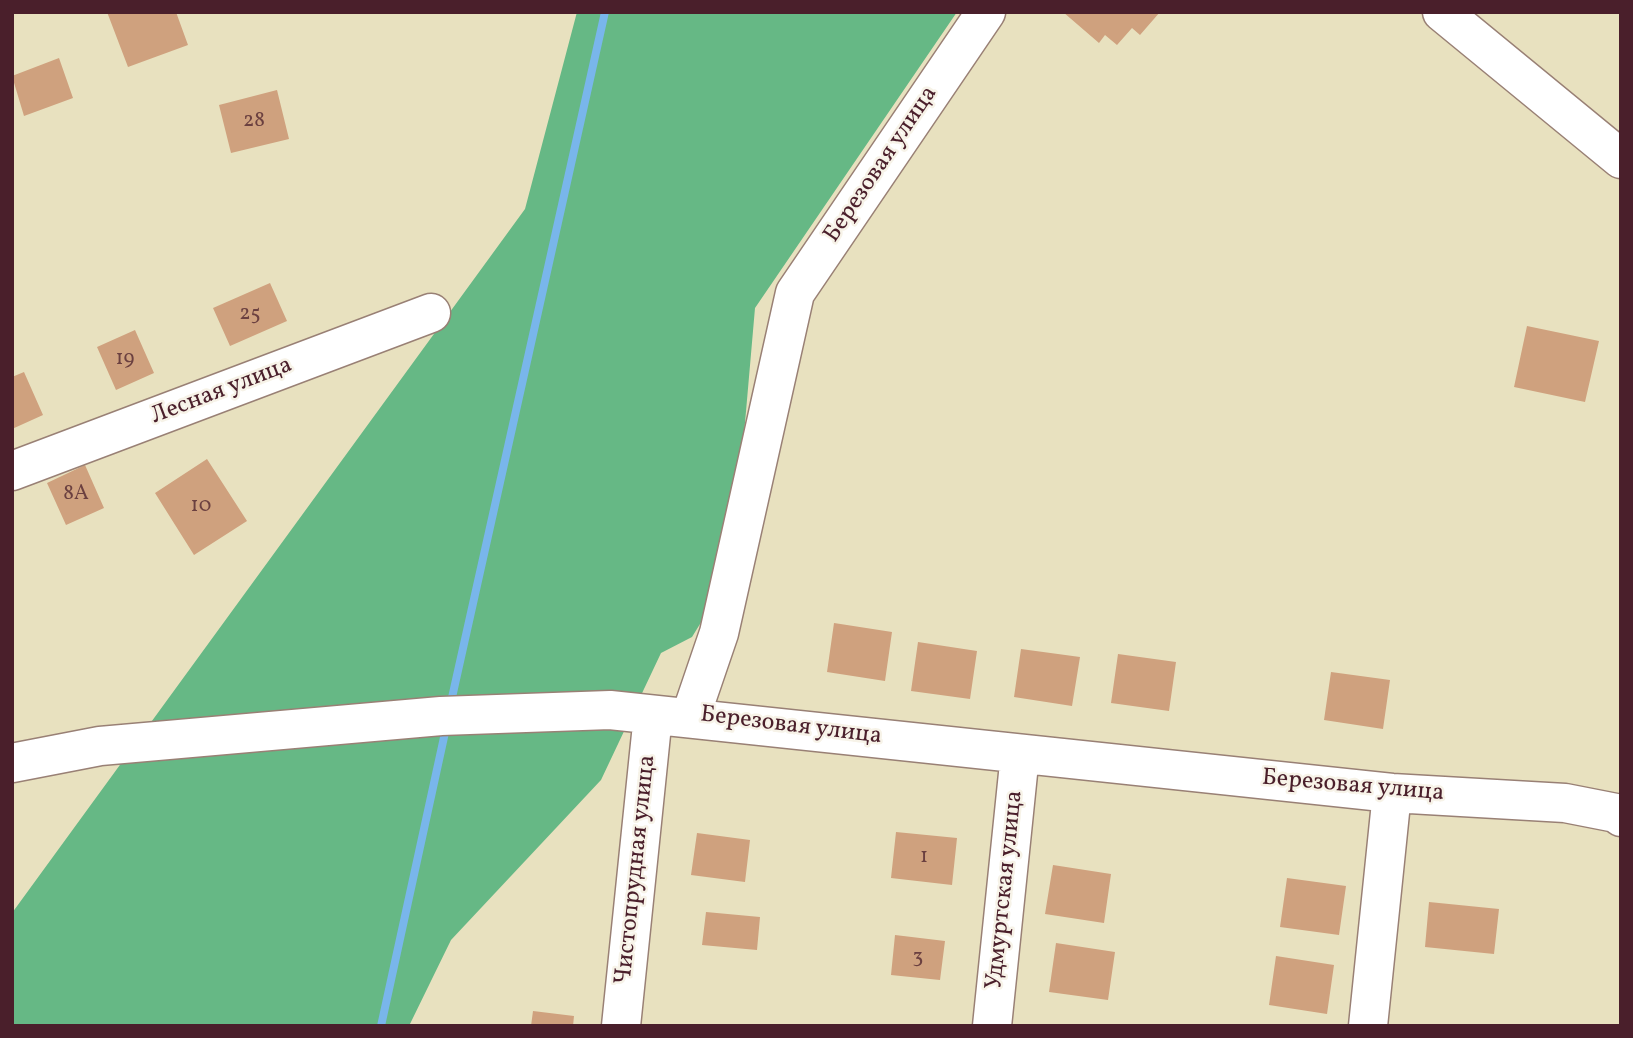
<!DOCTYPE html>
<html>
<head>
<meta charset="utf-8">
<style>
	body { margin:0 }
	#map { position:relative; width:1633px; height:1038px; overflow:hidden; background:#e8e1bf; font-family:Vollkorn,serif }
	canvas { display:block }
	.frame { position:absolute; inset:0; border:14px solid #4a1f2b; pointer-events:none }
</style>
</head>
<body>
<div id="map">
<canvas width="1633" height="1038"></canvas>
<div class="frame"></div>
</div>
<script>
const ctx = document.querySelector('canvas').getContext('2d');
ctx.lineJoin = 'round';
function fillPath(path, color) { ctx.fillStyle = color; ctx.fill(path, 'evenodd'); }
const poly = rows => new Path2D(rows.map(r => 'M' + r).join(''));
function stroke(path, color, width, dash) { ctx.strokeStyle = color; ctx.lineWidth = width; ctx.lineCap = dash ? 'butt' : 'round'; ctx.setLineDash(dash || []); ctx.stroke(path); }
function label(font, color, halo, rows, align = 'center') {
  ctx.font = font + ' Vollkorn,serif'; ctx.lineWidth = 5; ctx.setLineDash([]); ctx.textBaseline = 'middle'; ctx.strokeStyle = halo; ctx.fillStyle = color; for (const [text, x, y, turn = 0] of rows) {
    ctx.save(); ctx.translate(x, y); ctx.rotate((+turn || 0) * Math.PI / 180); ctx.textAlign = isNaN(turn) ? turn : align; if (halo) ctx.strokeText(text, 0, 0); ctx.fillText(text, 0, 0); ctx.restore();
  }
}
const forest = poly([
	[577,12,957,12,755,308,732,572,692,637,661,653,601,780,451,940,409,1026,12,1026,12,913,525,209]
]);
const stream = poly([
	[451,702,605,12],
	[381,1026,446,728]
]);
const building = poly([
	[107,12,176,12,188,45,128,67],
	[1063,12,1160,12,1140,35,1132,28,1117,45,1105,35,1099,43],
	[59,58,73,98,24,116,12,76],
	[277,90,289,139,231,153,219,105],
	[270,283,287,321,230,346,213,308],
	[1527,326,1599,341,1585,402,1514,387],
	[135,330,154,373,116,390,97,347],
	[24,372,43,415,12,429,12,377],
	[207,459,247,521,194,555,155,493],
	[85,465,104,508,66,525,47,483],
	[834,623,892,632,885,681,827,672],
	[918,642,977,651,970,699,911,691],
	[1021,649,1080,657,1072,706,1014,697],
	[1118,654,1176,662,1169,711,1111,703],
	[1331,672,1390,680,1383,729,1324,720],
	[896,832,957,838,952,885,891,878],
	[697,833,750,840,745,882,691,875],
	[1053,865,1111,874,1104,923,1045,914],
	[1287,878,1346,886,1339,935,1280,927],
	[1429,902,1499,909,1494,954,1425,947],
	[706,912,760,917,757,950,702,945],
	[895,935,945,941,940,980,891,975],
	[1056,943,1115,952,1108,1000,1049,992],
	[1276,956,1334,965,1327,1014,1269,1005],
	[533,1011,574,1016,573,1026,531,1026]
]);
const minor = poly([
	[1442,12,1621,159],
	[12,471,431,313],
	[690,718,719,633,795,293,986,12],
	[12,763,100,746,441,716,610,710,1392,793,1565,803,1616,813,1621,817],
	[621,1026,653,715],
	[992,1026,1020,754],
	[1368,1026,1392,793]
]);
const numberNames = [
	["28",254,122],
	["25",250,315],
	["19",125,360],
	["8А",76,495],
	["10",201,507],
	["1",924,858],
	["3",918,958]
];
const streetNames = [
	["Березовая улица",882,165,-56],
	["Лесная улица",222,392,-21],
	["Березовая улица",791,727,7],
	["Березовая улица",1353,787,5],
	["Чистопрудная улица",637,870,-84],
	["Удмуртская улица",1006,890,-84]
];
fillPath(forest, '#66b885');
stroke(stream, '#79b6eb', 8);
fillPath(building, '#cfa17e');
stroke(minor, '#998075', 41);
stroke(minor, '#fff', 38);
label('21px', '#6b4040', null, numberNames);
label('24px', '#4a1f2b', '#f7f3e8', streetNames);
</script>
</body>
</html>
